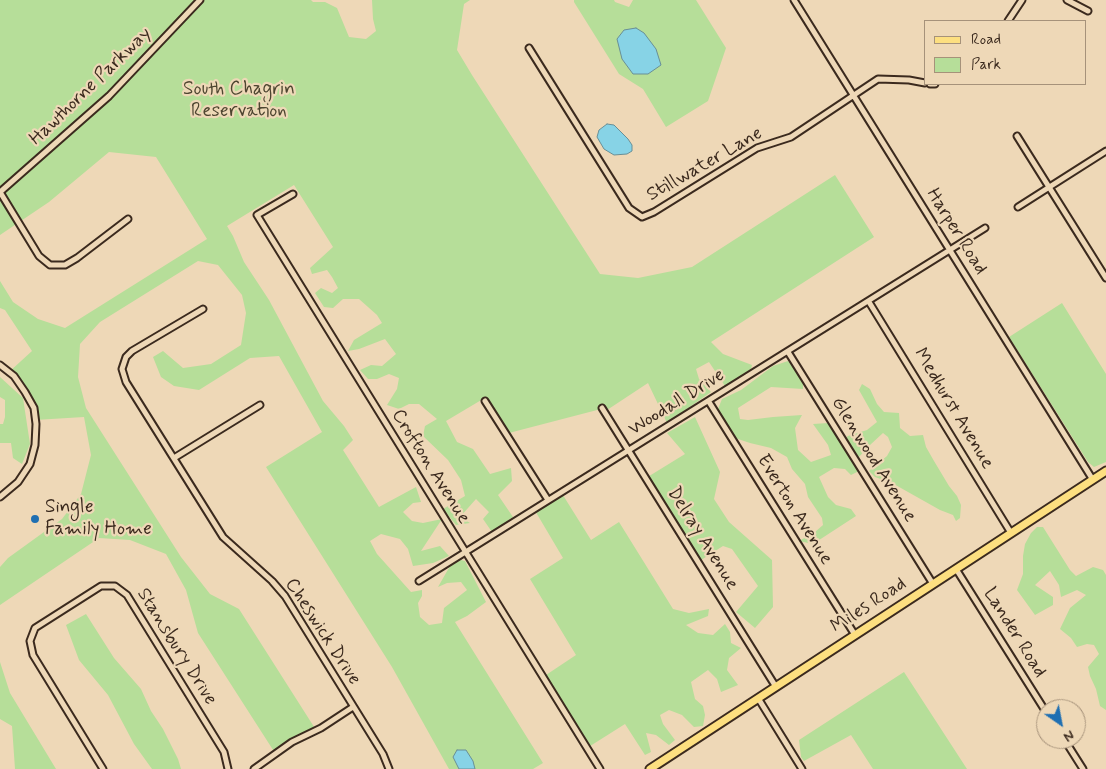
<!DOCTYPE html>
<html>
<head>
<meta charset="utf-8">
<style>
	body { margin:0 }
	#map { position:relative; width:1106px; height:769px; overflow:hidden; background:#eed8b7; font-family:Mynerve,sans-serif }
	canvas { display:block }
	.legend { position:absolute; left:924px; top:20px; width:162px; height:65px; box-sizing:border-box; background:#eed8b7; border:1px solid #a6927a; margin:0; padding:6px 9px; list-style:none; font-size:15px; color:#3b2a1e }
	.legend li { display:flex; align-items:center; gap:10px; height:25px }
	.legend b { width:25px; border:1px solid #a6927a }
	.north { position:absolute; left:1036px; top:699px; width:50px; height:50px; box-sizing:border-box; background:#eed8b7; border:1px solid #a6927a; border-radius:50%; rotate:147deg; font-size:14px; font-weight:700; line-height:20px; text-align:center; color:#3b2a1e }
	.north::after { content:''; display:block; margin:auto; width:18px; height:22px; background:#1f6fb2; clip-path:polygon(50% 0,100% 100%,50% 72%,0 100%) }
</style>
</head>
<body>
<div id="map">
<canvas width="1106" height="769"></canvas>
<ul class="legend">
<li><b style="height:6px;background:#fddf80"></b>Road</li>
<li><b style="height:14px;background:#b6de99"></b>Park</li>
</ul>
<div class="north">N</div>
</div>
<script>
const ctx = document.querySelector('canvas').getContext('2d');
ctx.lineJoin = 'round';
function fillPath(path, color) { ctx.fillStyle = color; ctx.fill(path, 'evenodd'); }
const poly = rows => new Path2D(rows.map(r => 'M' + r).join(''));
function stroke(path, color, width, dash) { ctx.strokeStyle = color; ctx.lineWidth = width; ctx.lineCap = dash ? 'butt' : 'round'; ctx.setLineDash(dash || []); ctx.stroke(path); }
function label(font, color, halo, rows, align = 'center') {
  ctx.font = font + ' Mynerve,sans-serif'; ctx.lineWidth = 4.5; ctx.setLineDash([]); ctx.textBaseline = 'middle'; ctx.strokeStyle = halo; ctx.fillStyle = color; for (const [text, x, y, turn = 0] of rows) {
    ctx.save(); ctx.translate(x, y); ctx.rotate((+turn || 0) * Math.PI / 180); ctx.textAlign = isNaN(turn) ? turn : align; if (halo) ctx.strokeText(text, 0, 0); ctx.fillText(text, 0, 0); ctx.restore();
  }
}
const green = poly([
	[0,0,311,0,313,2,325,2,337,8,349,37,366,39,376,31,373,19,372,0,470,0,464,4,457,50,472,75,600,274,638,278,692,267,835,175,874,237,711,342,723,354,752,365,751,369,725,386,709,362,696,369,699,379,711,392,667,423,648,383,604,412,601,409,505,434,483,399,446,421,457,442,473,449,490,474,511,468,512,481,498,495,513,517,492,532,483,519,489,512,476,499,460,517,470,523,456,525,443,509,465,496,461,480,448,460,423,436,425,426,437,419,419,404,409,404,399,409,387,405,397,389,399,378,389,374,377,379,368,379,360,370,371,365,382,366,396,354,385,339,359,349,348,351,354,340,382,323,377,315,359,299,343,299,333,308,324,307,315,293,321,288,332,293,338,288,332,277,327,270,312,274,310,268,333,247,294,185,227,226,233,236,244,262,269,300,323,401,344,426,353,440,343,450,379,507,416,487,421,502,413,503,403,512,412,521,423,523,442,519,421,551,440,546,449,556,433,563,413,566,408,549,400,539,381,534,370,541,377,554,411,592,422,590,422,596,418,603,420,617,429,625,442,623,444,608,467,590,461,582,447,583,438,587,450,566,461,560,465,561,486,602,467,616,455,622,543,763,533,769,449,769,392,667,266,467,322,432,279,356,250,358,199,390,174,386,161,377,153,357,163,351,183,368,211,364,241,345,246,313,242,295,218,265,198,261,100,322,80,344,78,377,86,408,181,557,210,594,239,609,316,730,275,753,198,633,186,590,166,554,130,540,99,538,0,605,0,567,8,558,62,519,81,494,91,455,84,417,35,420,34,408,9,372,32,351,5,310,0,308,0,281,13,302,38,319,65,328,207,239,156,157,109,152,49,202,0,235],
	[574,0,614,0,615,2,629,7,633,0,696,0,726,48,708,101,666,127,643,89,619,74,574,2],
	[1062,303,1106,374,1106,462,1094,467,1088,462,1009,337],
	[788,361,803,379,803,389,771,387,738,408,740,419,748,420,773,417,802,415,795,428,798,450,811,462,831,455,828,445,813,424,828,423,859,471,851,475,845,469,834,468,819,477,828,497,836,505,851,509,856,516,813,544,799,541,815,532,823,525,822,518,808,497,805,484,792,469,787,457,771,448,750,443,735,438,718,409,722,399,741,390,773,366],
	[0,377,23,398,30,444,22,464,13,458,11,443,0,443,0,424,3,424,5,417,5,400,0,397],
	[862,384,870,389,877,404,884,412,899,413,900,428,910,436,923,435,926,447,934,461,949,486,957,496,961,505,960,518,956,521,953,515,940,510,892,483,875,477,869,471,887,456,892,447,888,437,883,433,870,445,858,458,844,439,848,436,867,430,877,422,859,390],
	[695,417,720,472,714,499,729,522,772,560,773,607,755,628,736,612,758,586,732,549,723,546,698,562,646,478,685,454,667,433],
	[561,492,591,540,619,522,673,609,689,613,709,609,708,616,686,625,698,633,713,635,725,624,730,632,731,643,741,648,729,658,727,670,738,685,721,692,717,679,708,670,691,682,695,699,703,706,705,715,703,726,694,727,682,715,669,710,660,715,663,724,675,740,669,745,656,735,646,733,651,752,645,755,625,724,587,748,543,677,576,655,530,579,563,558,534,509],
	[1037,527,1043,527,1070,570,1076,576,1093,567,1103,570,1106,575,1106,710,1100,706,1096,689,1090,676,1088,667,1099,654,1094,645,1087,644,1077,647,1071,638,1060,629,1070,608,1086,595,1077,590,1061,597,1059,585,1050,571,1035,585,1053,597,1053,605,1035,615,1017,590,1023,574,1023,556,1025,544,1031,533],
	[86,614,114,658,141,689,151,711,163,729,178,759,181,769,152,769,134,744,108,695,79,660,66,625],
	[0,662,10,693,56,769,15,769,12,726,0,719],
	[904,672,967,769,873,769,851,735,804,761,801,757,799,740]
]);
const water = poly([
	[636,28,644,33,656,49,661,65,648,74,633,74,622,59,617,39,624,30,636,28],
	[607,124,614,125,628,139,632,145,632,151,627,154,614,155,604,149,597,137,599,130,607,124],
	[457,750,466,750,473,761,475,769,459,769,453,757,457,750]
]);
const minor = poly([
	[794,0,1093,480],
	[1067,0,1088,11],
	[1008,21,1022,0],
	[529,48,629,208,642,217,654,212,757,148,791,137,878,79,909,80,925,83],
	[930,84,935,84],
	[1017,136,1106,278],
	[0,192,109,96,200,0],
	[0,192,39,256,50,265,65,265,77,258,128,219],
	[293,194,257,215,600,769],
	[1018,207,1106,151],
	[869,302,1011,533],
	[203,309,132,351,126,357,122,369,126,382,223,537,272,581,285,596,383,754,389,769],
	[788,352,933,584],
	[0,365,14,376,25,392,34,408,36,424,35,445,30,464,18,482,0,497],
	[485,401,548,500],
	[709,402,855,635],
	[602,408,776,687],
	[174,458,260,405],
	[956,569,1046,712],
	[419,581,985,228],
	[758,698,802,769],
	[1064,739,1083,769],
	[103,769,33,655,30,641,35,628,101,586,115,586,127,595,224,752,228,769],
	[254,769,292,742,321,728,353,707]
]);
const major = poly([
	[650,769,1106,471]
]);
const markers = [
	[35,519,5,"#1f6fb2"]
];
const streetNames = [
	["Hawthorne Parkway",91,87,-44],
	["Stillwater Lane",705,165,-30],
	["Harper Road",956,232,58],
	["Woodall Drive",677,403,-32],
	["Medhurst Avenue",953,409,59],
	["Glenwood Avenue",873,460,58],
	["Crofton Avenue",430,467,58],
	["Everton Avenue",794,510,58],
	["Delray Avenue",702,539,58],
	["Miles Road",869,606,-33],
	["Cheswick Drive",322,632,57],
	["Lander Road",1014,633,58],
	["Stansbury Drive",176,647,58]
];
const parkNames = [
	["South Chagrin",239,90],
	["Reservation",239,112]
];
const poiNames = [
	["Single",45,508],
	["Family Home",45,530]
];
fillPath(green, '#b6de99');
fillPath(water, '#87d3e6');
stroke(water, '#698f96', 1);
stroke(minor, '#3b2a1e', 9);
stroke(major, '#3b2a1e', 11);
stroke(minor, '#eed8b7', 5);
stroke(major, '#fddf80', 7);
for (const [x, y, r, color] of markers) { const dot = new Path2D(); dot.arc(x, y, r, 0, 2 * Math.PI); ctx.fillStyle = color; ctx.fill(dot); stroke(dot, '#eed8b7', 2); }
label('19px', '#3b2a1e', '#eed8b7', streetNames);
label('19px', '#4d4530', '#eed8b7', parkNames);
label('19px', '#3b2a1e', '#eed8b7', poiNames, 'left');
</script>
</body>
</html>
